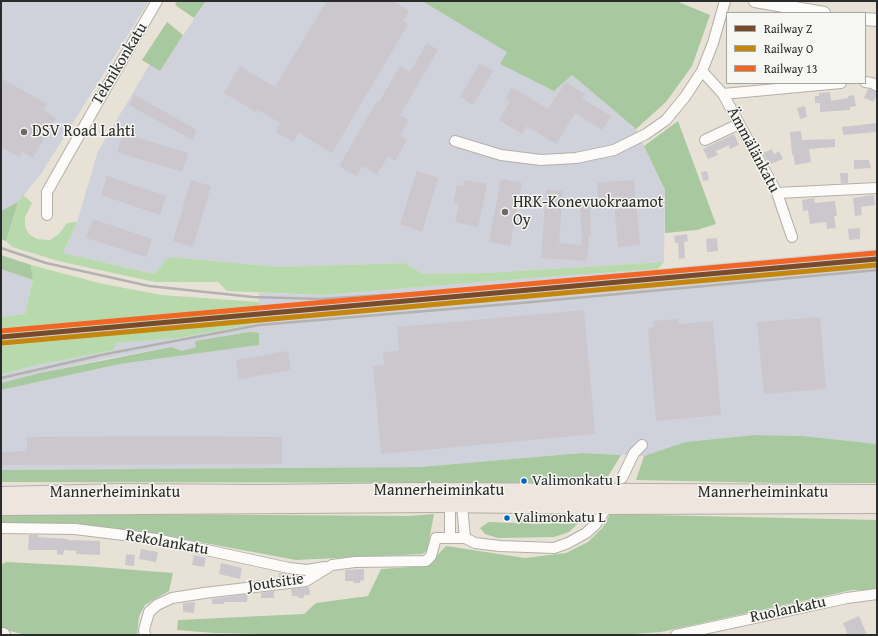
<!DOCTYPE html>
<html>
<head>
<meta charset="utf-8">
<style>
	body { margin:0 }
	#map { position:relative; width:878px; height:636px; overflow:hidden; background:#e8e2d6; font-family:"Gentium Book Plus",serif }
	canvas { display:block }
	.frame { position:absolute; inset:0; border:2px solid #2b2b2b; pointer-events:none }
	.legend { position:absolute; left:726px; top:12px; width:140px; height:72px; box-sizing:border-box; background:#f6f6f2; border:1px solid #a5a5a2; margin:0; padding:5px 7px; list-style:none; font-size:12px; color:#2b2b2b }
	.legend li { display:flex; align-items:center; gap:8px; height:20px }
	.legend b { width:20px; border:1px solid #a5a5a2 }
</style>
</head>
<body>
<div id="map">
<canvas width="878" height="636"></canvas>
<div class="frame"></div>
<ul class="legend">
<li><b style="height:5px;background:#7a4b2a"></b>Railway Z</li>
<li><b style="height:5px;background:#c4870b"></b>Railway O</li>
<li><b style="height:5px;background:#f26522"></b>Railway 13</li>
</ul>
</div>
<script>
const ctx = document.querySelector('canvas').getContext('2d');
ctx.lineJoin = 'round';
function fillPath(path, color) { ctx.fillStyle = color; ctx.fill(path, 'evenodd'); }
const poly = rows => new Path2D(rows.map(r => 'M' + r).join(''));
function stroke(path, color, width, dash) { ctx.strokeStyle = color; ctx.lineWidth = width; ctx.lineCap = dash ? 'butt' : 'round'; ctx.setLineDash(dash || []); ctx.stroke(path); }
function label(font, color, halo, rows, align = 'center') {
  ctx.font = font + ' "Gentium Book Plus",serif'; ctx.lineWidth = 3; ctx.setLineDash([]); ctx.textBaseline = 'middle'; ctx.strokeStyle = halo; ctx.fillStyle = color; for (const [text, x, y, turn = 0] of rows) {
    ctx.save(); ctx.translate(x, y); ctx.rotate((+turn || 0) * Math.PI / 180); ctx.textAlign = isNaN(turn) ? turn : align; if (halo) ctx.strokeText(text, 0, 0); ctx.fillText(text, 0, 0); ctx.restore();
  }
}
const industrial = poly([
	[1,1,149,1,41,174,18,202,1,211],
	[206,1,422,1,508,52,500,64,554,91,572,75,636,129,665,190,664,262,487,273,423,274,405,263,279,267,169,257,155,274,63,253,77,222,98,151,150,64,160,70],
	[877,249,877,444,803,436,755,435,685,442,644,456,582,453,420,467,1,470,1,390,120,364,258,345,259,334,249,332,196,341,196,347,182,351,171,347,110,358,40,373,1,383,1,374,41,364,114,350,114,343,178,338,249,325,249,322,1,346,1,334,258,311,259,293,321,295,544,277,658,269],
	[1,269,33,280,25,314,1,317]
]);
const green = poly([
	[23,195,32,203,25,217,25,227,29,234,37,239,50,240,59,234,67,223,77,222,63,253,154,274,169,257,279,267,405,263,423,274,487,273,664,262,658,269,544,277,321,295,227,291,218,282,155,282,62,262,12,247,6,241,18,202],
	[31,265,103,284,162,295,259,302,258,312,1,334,1,317,25,314,33,280],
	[249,322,249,325,178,338,115,343,114,350,41,364,1,374,1,346]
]);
const forest = poly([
	[177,1,206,1,194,18,175,5],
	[422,1,676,1,710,15,692,66,666,102,636,129,572,75,554,91,500,64,507,52],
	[167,22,183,35,160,71,142,60],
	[678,121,716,224,697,230,665,233,665,190,644,146],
	[18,202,6,241,1,239,1,211],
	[1,255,31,265,33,280,1,269],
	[249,332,259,333,259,345,120,364,1,390,1,383,40,373,171,347,182,351,196,347,195,341],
	[755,435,803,436,877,444,877,483,777,483,636,480,644,456,685,442],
	[582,453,621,455,604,483,1,482,1,470,420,467],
	[528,513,589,513,569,532,554,537,498,538,485,534,480,528,489,522,517,523],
	[124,514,410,516,434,514,427,551,422,554,296,560,151,533,77,524,1,524,1,515],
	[610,514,877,520,877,590,852,590,661,632,619,635,308,635,215,633,177,630,178,620,304,614,316,603,368,596,381,569,427,566,446,546,525,558,566,553,588,542,603,527],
	[6,562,85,566,173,573,169,591,145,605,139,616,137,635,27,635,1,629,1,565]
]);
const building = poly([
	[327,1,393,1,409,11,403,21,408,24,332,153,299,133,293,142,276,132,280,123,258,110,256,112,224,93,240,66,275,87],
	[427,43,438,50,400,115,409,120,400,136,407,140,395,161,388,156,377,175,362,166,356,176,339,166,377,101,379,102,400,66,410,72],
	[480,63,493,71,473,105,460,97],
	[1,78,47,104,43,110,56,118,33,158,22,151,19,157,1,147],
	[566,82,585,94,582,98,611,116,602,130,575,113,556,144,527,126,522,134,499,120,510,102,505,99,512,87,548,109],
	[868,89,877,92,877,99,875,98,874,102,864,98],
	[830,92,831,101,848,98,848,96,854,95,856,106,850,107,850,110,820,112,820,103,815,103,815,96,819,96,819,93],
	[135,95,197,130,192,140,129,105],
	[805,106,807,117,800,119,797,108],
	[877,123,877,132,843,135,842,127],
	[801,131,802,140,835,139,835,147,809,149,811,162,795,165,793,154,792,155,790,132],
	[123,133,188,153,182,172,117,152],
	[734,134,739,145,730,149,729,145,716,151,718,155,708,159,703,149],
	[772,149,774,154,779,151,783,159,769,165,763,153],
	[854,160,869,160,871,168,854,169],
	[417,171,438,178,422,232,400,224],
	[707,171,709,180,703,181,701,172],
	[840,173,848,173,848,183,841,183],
	[107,176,166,196,160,215,101,195],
	[501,179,522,183,510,246,489,242],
	[191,180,211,186,193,247,173,241],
	[464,180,487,184,478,227,455,222,459,204,453,203,457,185,463,186],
	[634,180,640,245,618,247,614,201,598,202,597,183],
	[546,190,563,191,559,243,582,245,580,205,590,204,591,236,589,236,587,261,541,258],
	[874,195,875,205,861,207,862,215,855,216,853,198],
	[814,198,815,203,835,201,837,216,834,216,836,228,827,229,826,222,810,224,808,210,803,211,802,200],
	[93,219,152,239,146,257,86,238],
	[860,228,860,239,849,240,848,229],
	[687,234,688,241,684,242,685,258,679,259,678,243,675,243,674,236],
	[717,238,718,251,707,252,706,239],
	[584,310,595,434,381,454,373,366,384,365,383,352,399,351,397,327],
	[820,317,826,389,764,394,757,322],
	[678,319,679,324,713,321,721,415,656,421,648,328,654,327,653,321],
	[288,351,291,370,239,379,236,360],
	[170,436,282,437,282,464,1,465,1,452,27,451,27,437],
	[29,535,38,535,38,537,68,539,68,540,100,541,100,555,76,554,77,551,64,550,63,555,57,554,57,550,28,550],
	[141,549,158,552,156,562,139,559],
	[126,554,135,555,134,566,125,565],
	[194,555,206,558,204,567,192,565],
	[221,563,242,568,240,579,219,574],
	[364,569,364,580,360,581,360,583,354,583,353,581,345,581,345,570],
	[279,573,288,574,287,577,279,578],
	[309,587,310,595,304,595,304,598,298,598,298,596,292,596,291,589],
	[274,591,274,598,261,598,261,593],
	[248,594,247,602,224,602,224,604,212,604,212,599],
	[195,602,194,613,183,612,183,603],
	[859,616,867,635,848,635,843,623]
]);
const minor = poly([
	[702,71,723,94,777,193,792,237],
	[865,82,872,83,877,86],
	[723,94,841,83],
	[705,140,739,124],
	[455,141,501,155,541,160,576,158,614,150,646,134,666,120,685,97,702,71,713,43,725,1],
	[777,193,877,188],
	[47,215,47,192,106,88,157,1],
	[622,478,634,453,642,445],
	[460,501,462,505,465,538],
	[1,528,75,529,156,539,289,568,307,570,325,567],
	[450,538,450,505,452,500],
	[145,635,144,630,149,612,157,605,172,598,204,593,306,581,332,565,355,562,426,561,431,556,436,538,465,538,475,543,500,546,554,548,568,543,586,533,595,525,603,513],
	[676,635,847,598,877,594]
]);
const tertiary = poly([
	[755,1,824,13],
	[865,19,877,20]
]);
const secondary = poly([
	[1,635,3,635]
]);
const primary = poly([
	[1,495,119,492,265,493,415,491,877,493],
	[1,507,438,504,608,506,877,505]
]);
const rail = poly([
	[1,248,46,263,149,286,253,297,320,299,431,292,877,253],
	[1,378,106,354,259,325,521,303,877,270]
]);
const rail1 = poly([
	[1,337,877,259]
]);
const rail2 = poly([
	[2,343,877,265]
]);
const rail3 = poly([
	[1,331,876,253]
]);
const markers = [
	[24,132,4,"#6d6b67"],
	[505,212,4,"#6d6b67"],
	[524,481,3.5,"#0065bd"],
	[507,518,3.5,"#0065bd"]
];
const busNames = [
	["Valimonkatu I",532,481],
	["Valimonkatu L",514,518]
];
const streetNames = [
	["Teknikonkatu",120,64,-59],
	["Ämmälänkatu",753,150,62],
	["Mannerheiminkatu",439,491],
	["Mannerheiminkatu",115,493],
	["Mannerheiminkatu",763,493],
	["Rekolankatu",167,543,10],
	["Joutsitie",276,583,-8],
	["Ruolankatu",788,610,-12]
];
const poiNames = [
	["DSV Road Lahti",32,132],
	["HRK-Konevuokraamot",513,203],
	["Oy",513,221]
];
fillPath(industrial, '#cfd2da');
fillPath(green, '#b8d9ab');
fillPath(forest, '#a8c8a0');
fillPath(building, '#ccc7cc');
stroke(minor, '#b3afa8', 12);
stroke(tertiary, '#b3afa8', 14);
stroke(secondary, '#b3afa8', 16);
stroke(primary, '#b3afa8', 18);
stroke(minor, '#fcfbf9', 10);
stroke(tertiary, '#fcfbf9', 12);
stroke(secondary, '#f6f2ee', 14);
stroke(primary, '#ede5de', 16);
stroke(rail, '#b3b2b1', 2.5);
stroke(rail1, '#7a4b2a', 5);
stroke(rail2, '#c4870b', 5);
stroke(rail3, '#f26522', 5);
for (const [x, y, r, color] of markers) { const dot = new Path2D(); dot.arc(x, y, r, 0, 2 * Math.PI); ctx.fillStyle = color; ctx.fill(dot); stroke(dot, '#f6f6f2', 1.5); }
label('15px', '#2b2b2b', '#f6f6f2', busNames, 'left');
label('16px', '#2b2b2b', '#f6f6f2', streetNames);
label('16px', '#2b2b2b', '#f6f6f2', poiNames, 'left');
</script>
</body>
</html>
